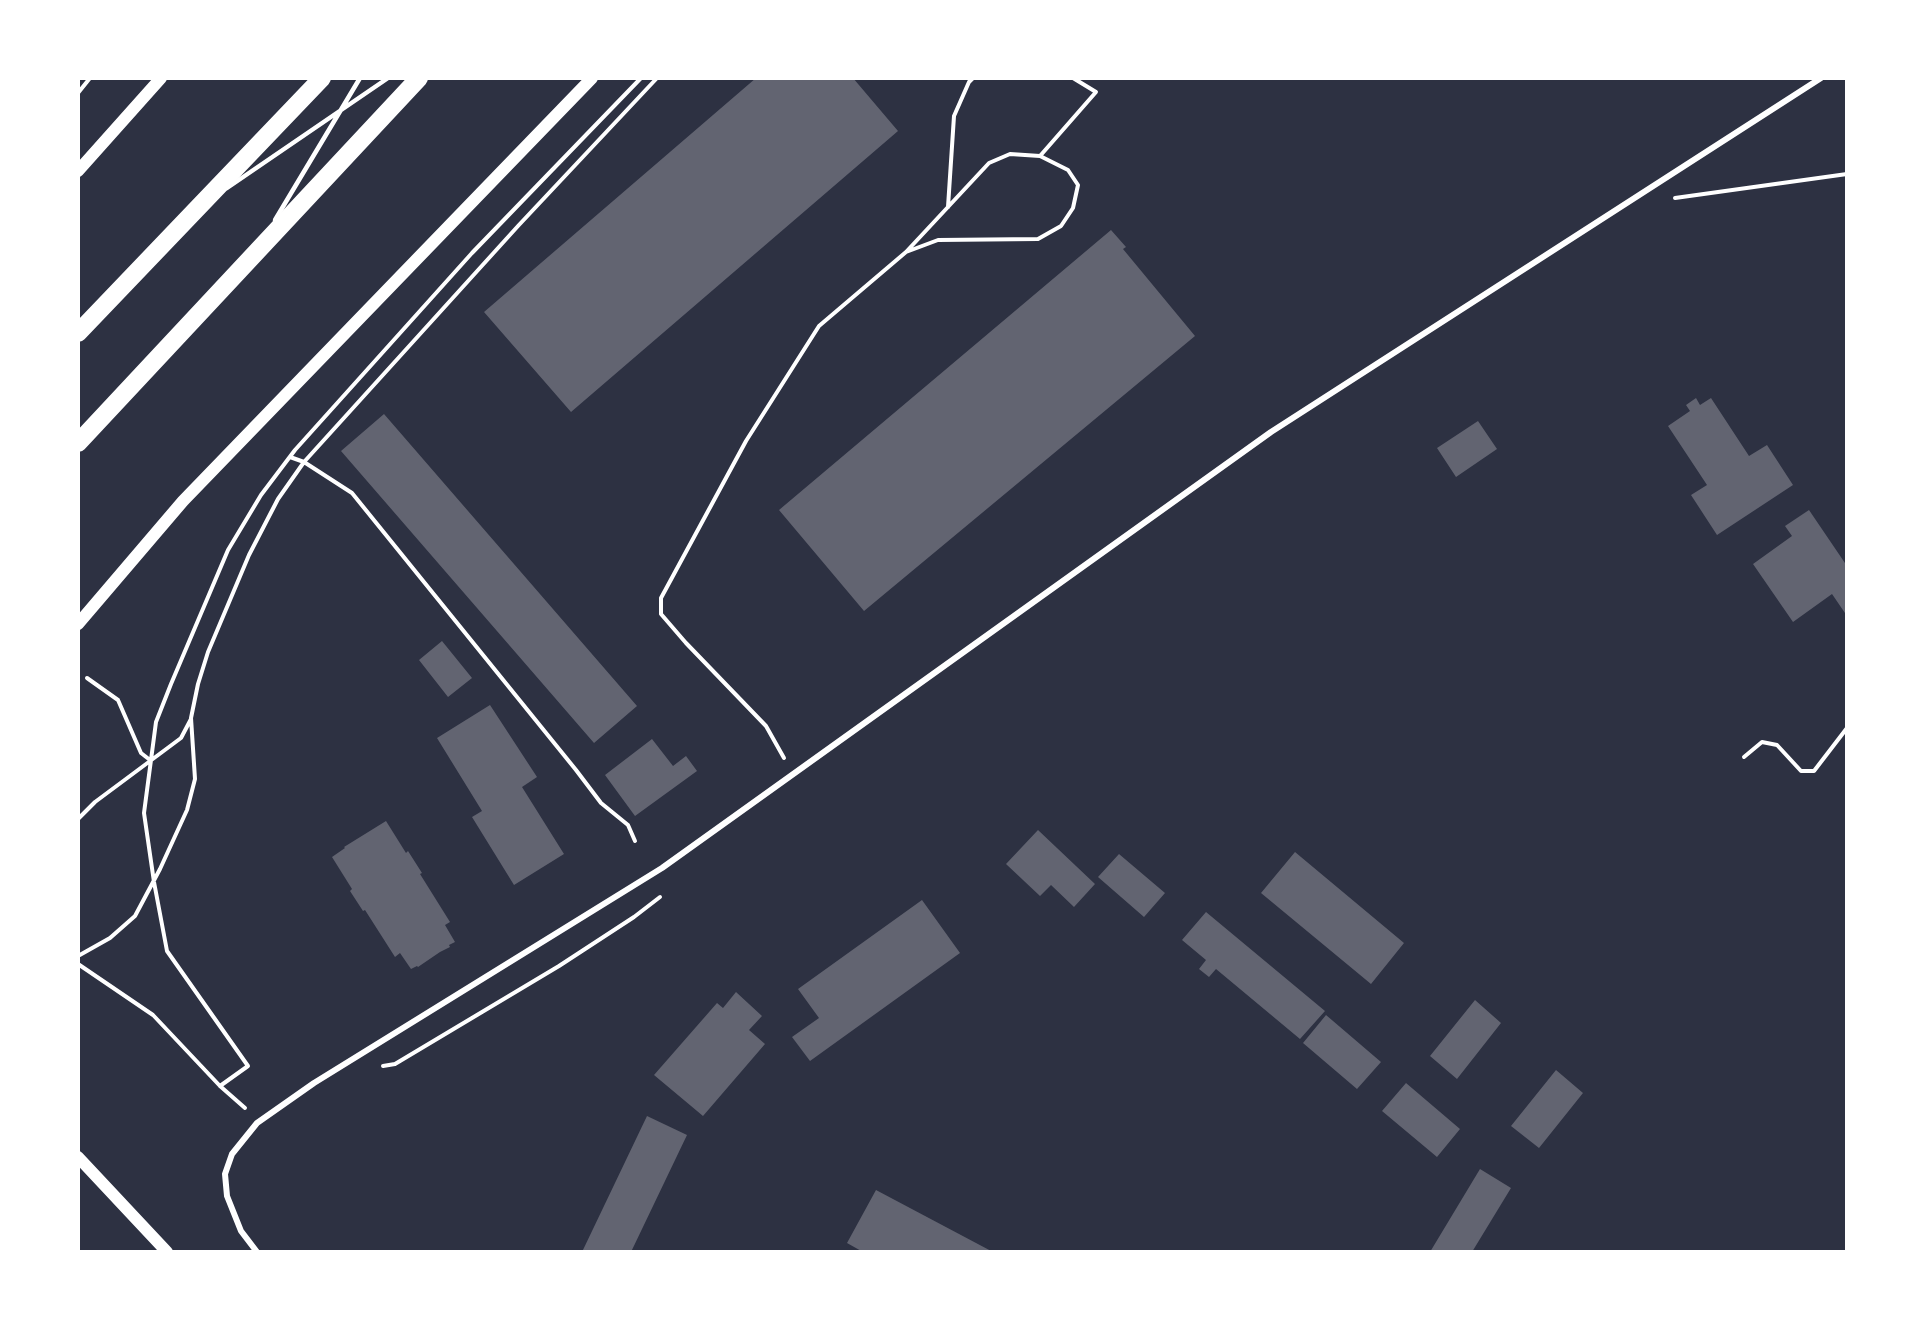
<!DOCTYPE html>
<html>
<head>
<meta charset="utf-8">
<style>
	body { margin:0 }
	#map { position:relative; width:1925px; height:1330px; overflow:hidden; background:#2d3142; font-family:Rubik,sans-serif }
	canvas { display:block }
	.frame { position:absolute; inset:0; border:80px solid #fff; pointer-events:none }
</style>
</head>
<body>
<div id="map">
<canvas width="1925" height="1330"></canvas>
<div class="frame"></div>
</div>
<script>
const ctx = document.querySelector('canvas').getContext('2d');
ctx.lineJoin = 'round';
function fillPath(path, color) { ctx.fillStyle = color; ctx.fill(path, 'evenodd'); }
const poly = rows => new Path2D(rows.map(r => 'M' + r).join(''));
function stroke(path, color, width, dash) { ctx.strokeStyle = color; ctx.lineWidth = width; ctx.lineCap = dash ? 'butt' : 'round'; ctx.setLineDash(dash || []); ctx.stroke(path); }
const building = poly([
	[756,78,853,78,898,131,571,412,484,312],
	[1111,230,1126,247,1123,249,1195,336,864,611,779,510],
	[1696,398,1700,405,1711,398,1749,456,1767,445,1793,485,1717,535,1691,495,1707,485,1668,426,1690,411,1686,405],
	[384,414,637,706,594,743,341,451],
	[1478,421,1497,449,1456,477,1437,448],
	[1809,510,1847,566,1847,616,1832,594,1793,622,1753,564,1792,536,1785,526],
	[442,641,472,678,448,697,419,660],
	[490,705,537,777,522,787,564,854,514,885,472,817,482,811,437,738],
	[652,739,673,766,686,756,697,771,635,816,605,775],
	[386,821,406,853,408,851,422,873,420,874,450,922,445,925,455,942,449,945,450,947,440,952,418,967,417,966,411,969,400,953,395,957,365,910,363,911,350,891,352,889,332,857,345,848,344,847],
	[1038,830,1095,884,1074,907,1051,885,1040,896,1006,864],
	[1295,852,1404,943,1371,984,1261,893],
	[1119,854,1165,893,1144,917,1098,877],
	[922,900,960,953,810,1061,792,1037,819,1018,798,989],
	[1206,912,1325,1011,1300,1039,1216,969,1209,977,1199,969,1206,960,1182,940],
	[736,992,762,1016,749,1030,765,1044,703,1116,654,1075,717,1003,723,1008],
	[1475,1000,1501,1023,1457,1079,1430,1056],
	[1326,1015,1381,1062,1357,1089,1303,1043],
	[1556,1070,1583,1093,1539,1148,1511,1126],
	[1406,1083,1460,1129,1437,1157,1382,1111],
	[647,1116,687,1135,631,1252,582,1252],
	[1480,1169,1511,1188,1472,1252,1430,1252],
	[876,1190,993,1252,863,1252,847,1243]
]);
const path = poly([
	[78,93,90,78],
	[1040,156,1096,92,1073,78],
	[1675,198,1847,174],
	[948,207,954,116,969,82,973,78],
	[290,457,304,462,352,493,576,770,601,803,628,825,635,841],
	[87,678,118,700,141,753,150,760],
	[1744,757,1762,742,1777,745,1801,771,1814,771,1847,728],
	[784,758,766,726,686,643,661,614,661,598,746,441,819,326,906,252,938,240,1038,239,1061,226,1073,208,1078,185,1068,170,1040,156,1010,154,989,163,906,252],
	[78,819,95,802,181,738,191,719],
	[78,956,110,938,135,916,160,869,187,810,195,779,191,718,198,684,208,652,249,555,278,499,304,462,518,226,657,78],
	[78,964,153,1015,220,1086,245,1108],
	[383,1066,395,1064,559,966,634,917,660,897],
	[220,1086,248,1066,167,951,154,882,144,813,156,722,171,684,228,550,261,495,295,450,472,253,641,78]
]);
const service = poly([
	[227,188,388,78],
	[275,220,360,78]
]);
const minor = poly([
	[257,1252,241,1231,227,1196,225,1174,232,1154,257,1123,314,1083,662,868,1271,432,1821,78]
]);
const secondary = poly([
	[78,171,161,78],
	[78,624,183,501,592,78],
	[78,1157,167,1252]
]);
const motorway = poly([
	[78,333,322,78],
	[78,443,419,78]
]);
fillPath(building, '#626471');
stroke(path, '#fff', 4);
stroke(service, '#fff', 4.5);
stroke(minor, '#fff', 6);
stroke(secondary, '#fff', 12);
stroke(motorway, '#fff', 18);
</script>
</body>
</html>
